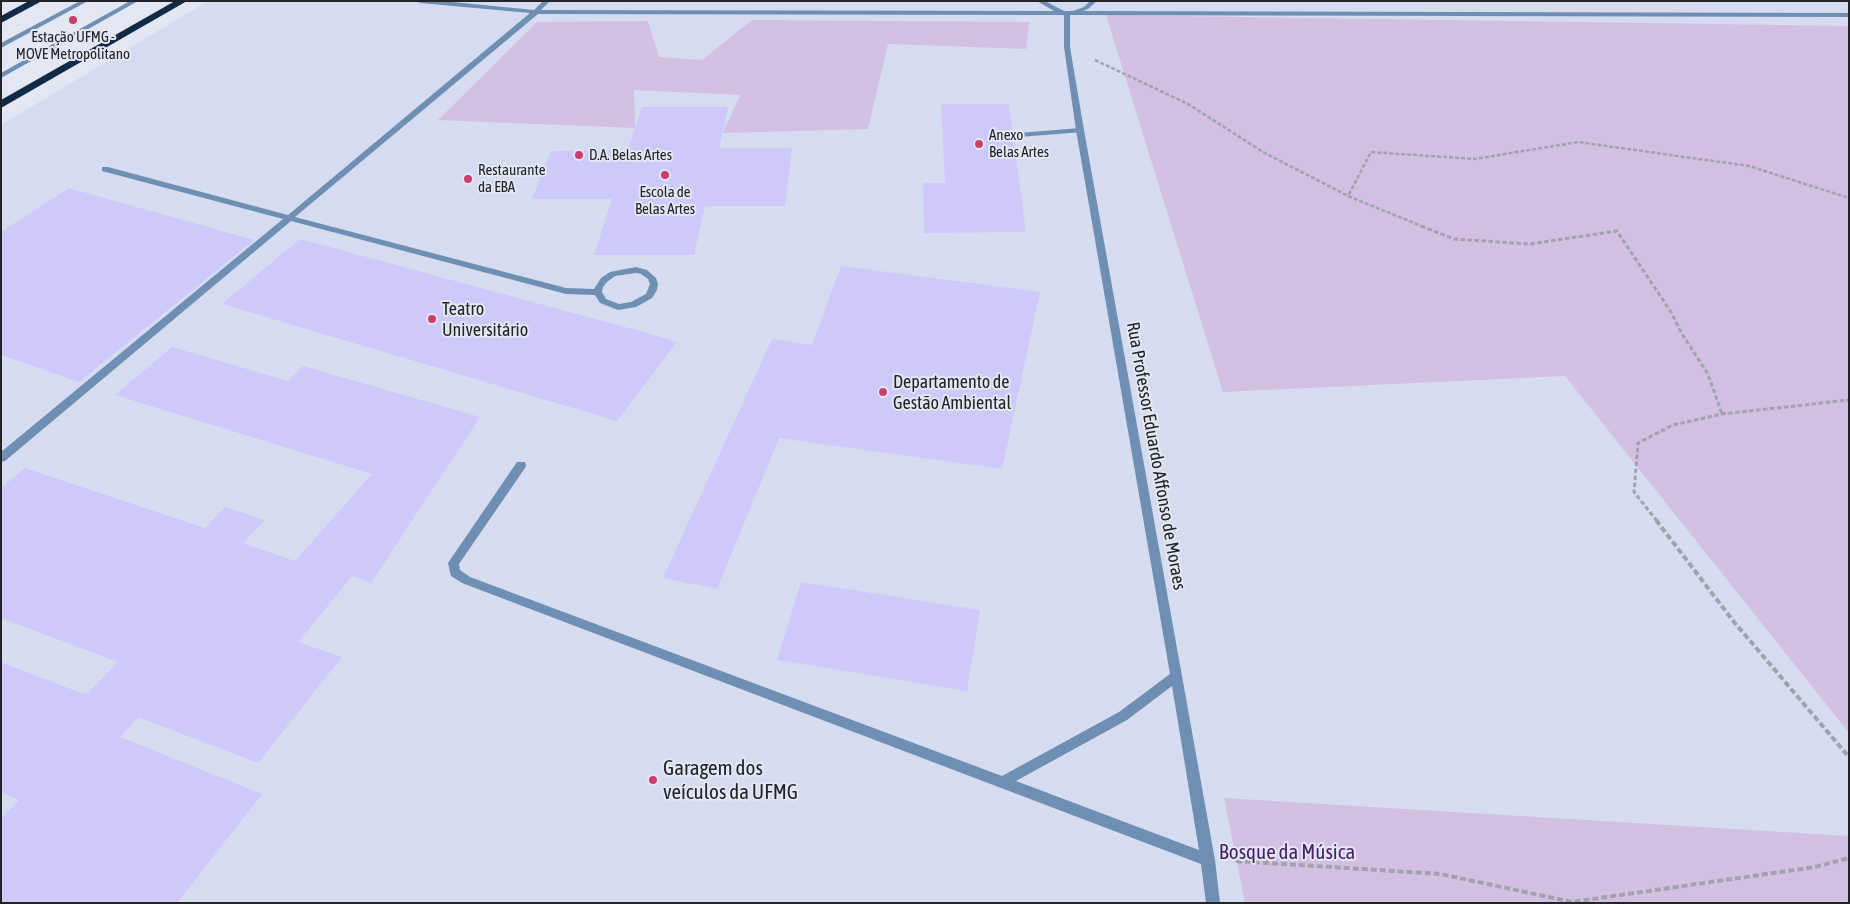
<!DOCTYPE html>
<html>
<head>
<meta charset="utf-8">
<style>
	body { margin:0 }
	#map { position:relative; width:1850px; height:904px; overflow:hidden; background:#e3e7f3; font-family:"Asap Condensed",sans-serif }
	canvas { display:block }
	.frame { position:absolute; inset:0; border:2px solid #232428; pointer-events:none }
</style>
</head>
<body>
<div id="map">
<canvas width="1850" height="904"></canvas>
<div class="frame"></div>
</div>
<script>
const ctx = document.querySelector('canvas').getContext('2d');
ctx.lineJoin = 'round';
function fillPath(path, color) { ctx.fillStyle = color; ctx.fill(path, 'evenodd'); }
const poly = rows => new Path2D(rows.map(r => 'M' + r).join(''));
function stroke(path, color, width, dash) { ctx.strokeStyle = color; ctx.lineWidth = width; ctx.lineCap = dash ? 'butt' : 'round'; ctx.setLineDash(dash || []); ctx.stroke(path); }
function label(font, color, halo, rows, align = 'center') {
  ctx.font = font + ' "Asap Condensed",sans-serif'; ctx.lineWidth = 4; ctx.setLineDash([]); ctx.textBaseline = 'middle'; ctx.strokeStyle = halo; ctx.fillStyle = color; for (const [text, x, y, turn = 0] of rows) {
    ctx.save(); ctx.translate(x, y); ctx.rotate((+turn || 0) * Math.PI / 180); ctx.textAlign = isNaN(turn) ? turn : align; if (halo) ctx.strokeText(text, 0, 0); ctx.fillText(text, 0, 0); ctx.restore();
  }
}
const built = poly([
	[208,1,1849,1,1849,903,1,903,1,125]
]);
const green = poly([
	[1106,15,1849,26,1849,733,1565,376,1223,392],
	[752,20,1029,22,1026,49,888,44,868,129,723,133,740,95,634,90,635,128,438,120,537,22,648,21,659,57,702,60],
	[1224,798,1849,836,1849,903,1245,903]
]);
const building = poly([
	[941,104,1009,104,1026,232,924,233,923,183,945,183],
	[642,107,728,107,719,148,792,148,785,206,705,206,694,255,594,255,612,199,532,199,551,151,628,150],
	[69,188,254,240,79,382,1,355,1,232],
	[300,239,647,333,677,342,617,421,222,304],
	[841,266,1040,292,1002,469,779,438,717,589,663,578,772,339,812,345],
	[172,347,288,381,303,366,480,417,371,583,352,576,298,642,342,657,258,763,138,717,120,737,262,794,177,903,1,903,1,819,19,800,1,792,1,662,86,695,118,662,1,618,1,488,25,468,205,528,225,507,265,520,243,543,295,561,372,474,115,395],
	[801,582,980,610,967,691,777,660]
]);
const pathFar2 = poly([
	[1095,60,1188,104,1263,152,1348,196],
	[1424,227,1348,196,1371,152,1475,159,1578,142,1749,166,1849,198]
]);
const pathFar1 = poly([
	[1421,226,1454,239,1530,244,1617,231,1671,312,1682,334,1708,374,1722,414],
	[1657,521,1634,492,1638,443,1673,425,1722,414,1849,400]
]);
const path = poly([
	[1656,520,1734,622,1849,757],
	[1236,861,1441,874,1572,902,1815,867,1849,858]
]);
const lane = poly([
	[80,1,88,1,1,48,1,43,80,1],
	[130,1,138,1,1,78,1,73,130,1],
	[1080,128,1084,130,1083,132,1019,137,1015,135,1019,133,1080,128]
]);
const street = poly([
	[417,1,442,1,534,10,543,1,550,1,541,10,1054,11,1037,1,1045,1,1064,11,1073,11,1084,7,1090,1,1097,1,1088,9,1083,11,1849,13,1849,17,1070,15,1070,47,1084,130,1215,860,1220,903,1206,903,1201,864,462,583,451,576,448,563,517,462,525,462,526,465,525,468,459,564,460,570,470,577,1002,776,1119,712,1170,674,1076,130,1064,47,1064,15,538,14,295,217,566,288,594,289,601,278,610,272,636,267,647,270,656,278,658,284,657,290,652,298,636,307,618,310,600,303,595,295,566,294,291,221,5,461,1,462,1,452,283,219,102,171,102,167,108,167,288,215,530,13,420,3,417,1],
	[636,273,641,274,648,279,650,284,646,294,631,302,619,304,606,299,602,292,603,287,607,282,615,276,636,273],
	[1172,686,1199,850,1016,781,1127,720,1172,686]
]);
const highway = poly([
	[29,1,42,1,1,23,1,16,29,1],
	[175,1,187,1,1,108,1,100,175,1]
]);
const markers = [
	[73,20,5,"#cc3e69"],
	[979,144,5,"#cc3e69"],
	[579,155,5,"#cc3e69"],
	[665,175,5,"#cc3e69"],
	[468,179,5,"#cc3e69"],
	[432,319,5,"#cc3e69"],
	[883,392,5,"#cc3e69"],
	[653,780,5,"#cc3e69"]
];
const farPoinames = [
	["Estação UFMG -",73,37,"center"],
	["MOVE Metropolitano",73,54,"center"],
	["Anexo",989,135],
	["Belas Artes",989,152],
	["D.A. Belas Artes",589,155],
	["Restaurante",478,170],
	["da EBA",478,187],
	["Escola de",665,192,"center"],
	["Belas Artes",665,209,"center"]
];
const poiNames = [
	["Teatro",442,309],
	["Universitário",442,330],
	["Departamento de",893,382],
	["Gestão Ambiental",893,403]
];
const streetNames = [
	["Rua Professor Eduardo Affonso de Moraes",1156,456,80]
];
const nearPoinames = [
	["Garagem dos",663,768],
	["veículos da UFMG",663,792]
];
const nearParknames = [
	["Bosque da Música",1287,852]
];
fillPath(built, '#d6dcef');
fillPath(green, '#d2bfe2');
fillPath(building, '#cec8fb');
stroke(pathFar2, '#a0a3ac', 2.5, [4, 2]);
stroke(pathFar1, '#a0a3ac', 3, [4.5, 2.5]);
stroke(path, '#a0a3ac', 4, [6, 3]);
fillPath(lane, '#6e8fb3');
fillPath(street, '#6e8fb3');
fillPath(highway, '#112b46');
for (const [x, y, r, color] of markers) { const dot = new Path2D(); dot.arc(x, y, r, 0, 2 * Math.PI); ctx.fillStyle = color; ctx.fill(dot); stroke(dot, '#e3e7f3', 2); }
label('15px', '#232428', '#e3e7f3', farPoinames, 'left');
label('18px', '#232428', '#e3e7f3', poiNames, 'left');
label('18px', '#232428', '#e3e7f3', streetNames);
label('21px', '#232428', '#e3e7f3', nearPoinames, 'left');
label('21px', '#4a2266', '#e3e7f3', nearParknames);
</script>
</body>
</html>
